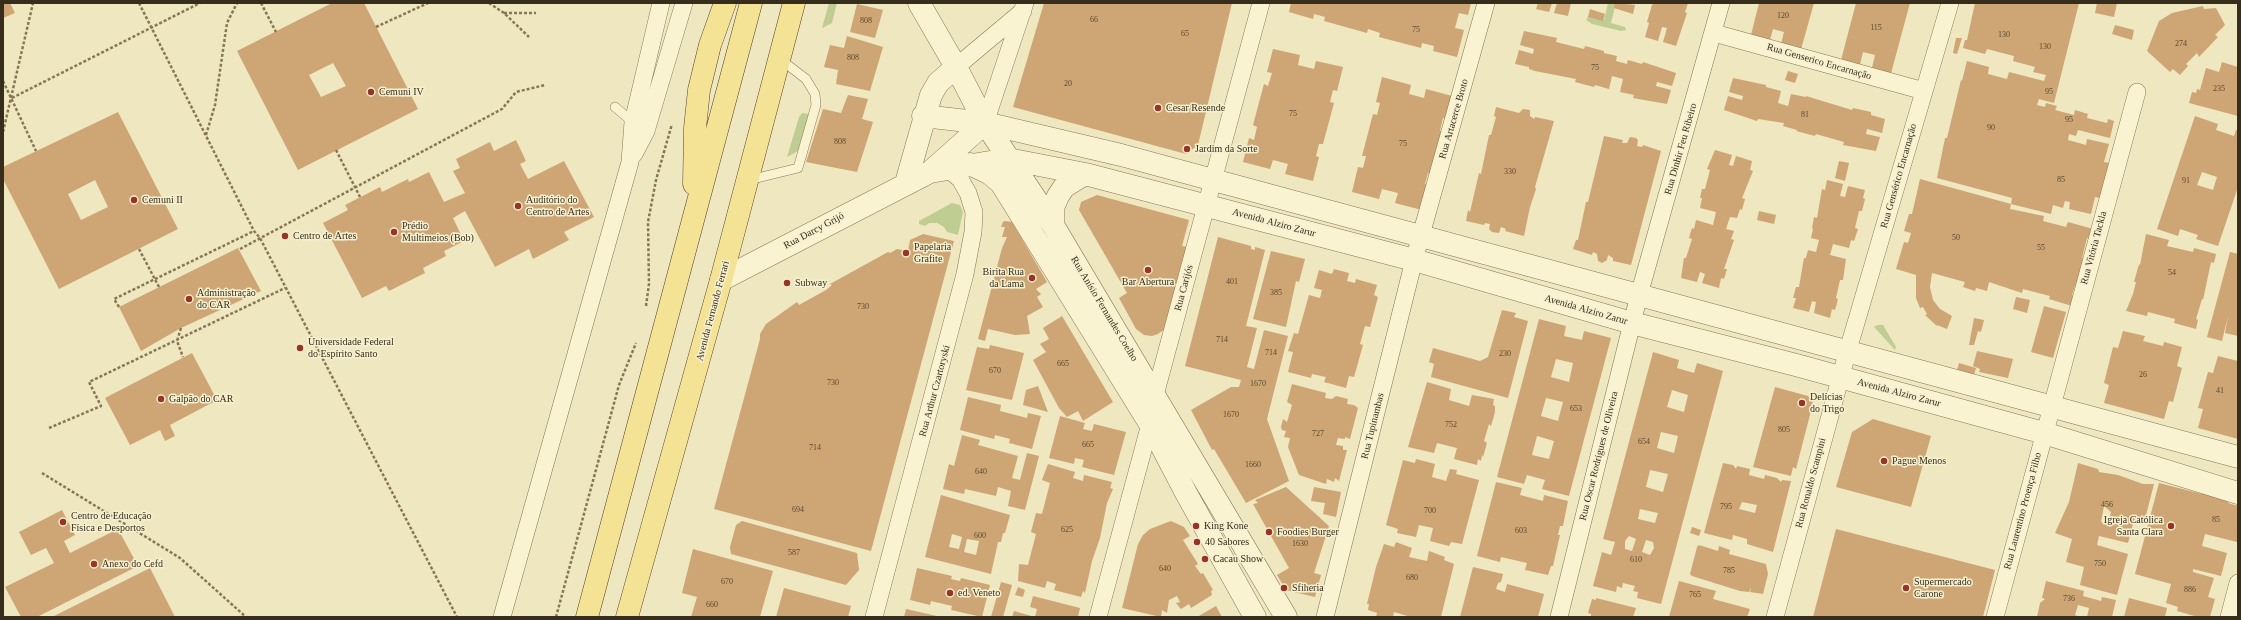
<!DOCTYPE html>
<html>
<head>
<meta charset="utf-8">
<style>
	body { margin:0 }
	#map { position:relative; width:2241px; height:620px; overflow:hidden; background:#efe7bf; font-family:"Times New Roman",serif }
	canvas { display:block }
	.frame { position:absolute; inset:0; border:4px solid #372d1c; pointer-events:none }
</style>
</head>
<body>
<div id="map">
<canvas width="2241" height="620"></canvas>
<div class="frame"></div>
</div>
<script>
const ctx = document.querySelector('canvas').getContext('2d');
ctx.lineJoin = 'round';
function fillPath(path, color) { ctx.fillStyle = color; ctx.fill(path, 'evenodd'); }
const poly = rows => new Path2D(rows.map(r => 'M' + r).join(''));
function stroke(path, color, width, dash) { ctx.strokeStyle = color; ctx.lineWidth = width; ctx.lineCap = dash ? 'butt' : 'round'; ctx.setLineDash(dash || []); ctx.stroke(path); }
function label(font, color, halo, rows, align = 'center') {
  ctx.font = font + ' "Times New Roman",serif'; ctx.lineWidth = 3; ctx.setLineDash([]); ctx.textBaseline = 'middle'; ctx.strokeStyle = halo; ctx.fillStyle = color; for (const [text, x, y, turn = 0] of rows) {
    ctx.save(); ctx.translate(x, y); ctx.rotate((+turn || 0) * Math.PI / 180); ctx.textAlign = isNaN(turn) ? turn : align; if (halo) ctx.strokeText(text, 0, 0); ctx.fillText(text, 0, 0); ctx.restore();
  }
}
const green = poly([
	[829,3,837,3,832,23,822,28],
	[1608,3,1616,3,1611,23,1625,27,1626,30,1621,31,1592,24,1586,20,1588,17,1604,20],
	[802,113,809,114,798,151,787,157,799,117],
	[952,203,960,205,963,212,958,235,947,232,944,227,937,223,929,223,925,226,919,224,919,221],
	[1878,325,1883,325,1896,347,1895,350,1874,327]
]);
const building = poly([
	[3,3,10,3,15,13,3,18],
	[332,3,364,3,418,109,298,170,237,51],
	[333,63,346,86,321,97,309,75],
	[1044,3,1232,3,1198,145,1186,154,1013,107],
	[1291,3,1471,3,1468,15,1459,13,1455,28,1464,30,1457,57,1433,51,1434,46,1422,43,1421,48,1379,37,1380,33,1368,29,1367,33,1324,21,1325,17,1314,14,1313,19,1289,12],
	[1538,3,1552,3,1549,12,1536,9],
	[1557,3,1571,3,1568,16,1554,13],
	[1615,3,1635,5,1633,14,1614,8],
	[1654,3,1688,3,1685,12,1687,13,1676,46,1663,42,1667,28,1662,27,1658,41,1645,37,1649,23,1647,22,1652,5],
	[1759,3,1814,3,1800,53,1780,48,1784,32,1773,29,1769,44,1750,39],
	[1856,3,1910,3,1890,77,1871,72,1875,55,1863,52,1859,69,1840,64],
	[1975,3,2079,3,2054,103,2039,99,2037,105,2045,107,2046,103,2057,106,2055,110,2074,115,2075,110,2088,114,2087,118,2107,123,2108,119,2114,121,2110,138,2078,130,2076,136,2069,134,2068,140,2086,145,2087,139,2109,144,2104,162,2109,163,2100,198,2095,197,2091,214,2069,209,2070,202,2065,201,2063,208,2053,205,2051,214,2011,204,2012,198,1937,178,1945,138,1947,138,1961,80,1962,81,1967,61,1989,67,1988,74,2007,79,2009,72,2044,81,2046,75,2033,72,2035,67,2013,61,2014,56,1987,49,1985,54,1963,48,1965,40,1967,40],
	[2097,3,2117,3,2114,17,2095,13],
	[857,4,883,10,875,38,850,32],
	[2203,6,2204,9,2216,8,2225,25,2215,35,2218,37,2199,57,2197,53,2186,64,2188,66,2180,75,2173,69,2170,72,2147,51,2159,21,2172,13],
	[1590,9,1605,14,1603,21,1588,17],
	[2115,25,2134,30,2132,40,2112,34],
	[1524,31,1557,38,1556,42,1584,49,1585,46,1604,51,1604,53,1617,56,1616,61,1627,64,1628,60,1642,64,1643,62,1676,73,1672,86,1657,82,1656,86,1671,90,1667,104,1633,98,1634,95,1620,92,1623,79,1612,76,1609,89,1595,85,1594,87,1575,82,1576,79,1535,71,1529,69,1529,67,1515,64,1519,50,1533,54,1534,49,1520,45],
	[847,36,883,47,870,91,836,84,838,70,824,67,830,45,844,48],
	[1956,38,1962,38,1957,54,1953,53],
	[1273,49,1300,55,1298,65,1314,69,1316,61,1343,67,1337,91,1333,90,1330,102,1334,103,1323,144,1319,144,1316,156,1319,157,1313,181,1285,174,1288,164,1273,160,1270,169,1243,162,1249,138,1254,140,1257,127,1253,125,1264,84,1268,86,1272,73,1267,72],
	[2222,62,2238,67,2238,116,2189,103,2192,92,2196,93,2197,89,2200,90,2206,68,2219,72],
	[1788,71,1798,74,1795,83,1785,80],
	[1382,77,1411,85,1409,94,1424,98,1426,89,1452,96,1446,119,1443,118,1440,131,1443,132,1432,174,1428,173,1425,184,1429,185,1422,210,1395,203,1398,193,1382,189,1379,199,1352,192,1358,167,1363,168,1366,156,1362,156,1373,114,1377,115,1380,103,1376,102],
	[1733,78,1766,85,1766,87,1781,91,1778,103,1788,106,1791,94,1806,97,1806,96,1852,110,1853,108,1871,112,1871,115,1885,119,1882,133,1867,129,1866,134,1880,137,1876,151,1843,145,1844,142,1816,134,1815,136,1796,131,1797,130,1783,126,1784,123,1758,119,1757,121,1724,110,1728,96,1742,100,1743,96,1729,92],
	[848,95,868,99,862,119,873,122,857,172,806,162,823,109,841,113],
	[1496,107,1519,113,1523,109,1530,110,1530,116,1534,119,1535,117,1554,121,1535,187,1536,189,1530,207,1524,236,1505,231,1506,229,1501,227,1499,233,1492,232,1489,229,1490,224,1485,223,1484,225,1466,221,1468,210,1470,212,1479,173,1481,174,1489,135,1491,135,1496,117,1494,116],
	[118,112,178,229,59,289,3,179,3,167],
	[95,180,108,207,81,220,68,194],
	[2195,116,2218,124,2216,130,2234,136,2236,130,2238,130,2238,187,2218,246,2196,239,2198,235,2180,229,2178,236,2157,229],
	[2202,172,2217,177,2213,190,2197,185],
	[1604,136,1623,140,1622,143,1627,143,1630,137,1636,138,1638,140,1637,146,1642,147,1643,145,1661,151,1631,265,1613,261,1613,258,1608,255,1607,260,1602,263,1598,261,1597,254,1593,252,1592,255,1573,249,1576,240,1578,240,1586,202,1588,202],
	[516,140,526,161,520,164,528,179,564,161,594,217,564,232,569,240,533,259,529,249,495,267,465,211,453,218,464,241,444,251,446,256,423,268,425,273,389,291,386,286,362,298,323,223,348,210,345,205,380,187,382,192,408,179,409,182,429,172,444,202,465,193,453,171,460,168,456,159,490,142,494,151],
	[1715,150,1732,155,1729,165,1733,166,1736,156,1752,161,1750,170,1753,171,1742,198,1745,199,1742,210,1740,209,1737,218,1730,217,1726,229,1734,231,1731,239,1734,240,1724,269,1727,269,1724,279,1721,278,1719,288,1702,283,1705,274,1700,272,1697,282,1681,278,1684,258,1686,258,1692,239,1689,238,1692,228,1694,229,1696,220,1713,225,1716,212,1700,208,1702,198,1700,198,1702,189,1705,189,1710,170,1707,169],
	[1839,161,1849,163,1845,181,1835,178],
	[1920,179,2011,204,2010,209,2044,216,2043,221,2066,227,2068,222,2093,229,2090,239,2087,238,2082,258,2085,258,2072,295,2075,296,2072,306,2049,299,2050,296,2023,289,2022,293,1989,282,1987,291,1976,288,1975,291,1963,287,1965,282,1932,273,1930,287,1933,300,1940,309,1952,316,1947,329,1937,325,1937,326,1925,315,1927,314,1923,307,1920,308,1916,298,1916,275,1896,269,1904,242,1908,243,1911,233,1904,231,1909,214,1912,214],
	[1827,180,1843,184,1840,196,1845,197,1848,186,1865,190,1863,198,1865,199,1862,211,1859,211,1855,228,1858,229,1854,241,1851,240,1849,248,1833,244,1830,255,1846,259,1843,280,1840,280,1836,298,1838,299,1835,310,1832,309,1830,318,1814,313,1816,302,1812,301,1809,312,1793,308,1796,298,1793,298,1796,287,1799,287,1804,258,1806,258,1808,250,1816,252,1819,240,1811,238,1813,229,1812,228,1814,217,1817,218,1822,189,1825,190],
	[1097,195,1189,220,1182,246,1188,247,1168,327,1158,334,1152,336,1144,335,1136,329,1119,298,1127,293,1079,210,1081,202],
	[1759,211,1776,215,1774,224,1757,220],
	[1005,221,1012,222,1047,282,1036,289,1041,294,1037,297,1043,307,1027,316,1030,334,1015,335,988,329,985,341,978,339,1002,248,1007,237,1002,237,1005,227,1001,227,1003,222],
	[923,234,954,241,871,551,714,509,760,339,760,334,766,324,797,302,799,305,826,290,832,285,830,284,888,252,890,253,897,249,908,251,910,240],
	[2146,234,2169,240,2167,246,2193,252,2194,248,2216,254,2214,263,2211,262,2203,300,2202,299,2196,319,2198,320,2196,329,2174,323,2175,319,2148,312,2147,316,2126,311,2133,294,2136,282,2134,282,2139,264,2140,265],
	[1218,237,1251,246,1251,249,1255,250,1255,247,1265,250,1246,326,1257,328,1247,367,1254,369,1264,330,1288,336,1267,419,1289,481,1246,503,1214,449,1212,450,1191,410,1231,387,1239,387,1241,380,1185,366],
	[238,248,261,291,181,328,141,351,119,307],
	[1271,251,1305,259,1299,282,1296,281,1286,327,1253,319],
	[2230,252,2238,254,2238,336,2225,333,2228,316,2222,341,2207,337],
	[1334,269,1349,273,1347,281,1355,283,1356,279,1377,285,1374,295,1378,297,1370,327,1365,326,1360,344,1363,345,1354,377,1349,376,1346,388,1324,382,1326,377,1312,374,1311,378,1288,372,1293,352,1288,351,1294,333,1298,334,1309,295,1320,298,1322,290,1314,288,1319,270,1332,274],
	[2016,297,2030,300,2027,313,2013,309],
	[2044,306,2066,312,2053,358,2031,352],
	[1502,310,1516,313,1514,317,1528,321,1508,398,1431,377,1434,364,1429,362,1433,348,1480,361,1488,357],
	[1062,316,1113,402,1083,421,1078,411,1067,417,1059,408,1033,360,1046,352,1040,344,1049,339,1043,328],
	[1974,318,1984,320,1981,332,1978,331,1974,345,1969,345],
	[1539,319,1566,326,1564,336,1582,340,1584,331,1611,338,1569,496,1542,489,1545,480,1527,475,1524,484,1497,477],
	[1556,359,1573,363,1569,382,1551,377],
	[1546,398,1563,402,1558,421,1541,416],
	[1537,436,1554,441,1549,459,1532,455],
	[2123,331,2145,336,2143,341,2163,346,2164,342,2182,347,2177,366,2182,368,2173,402,2169,401,2164,419,2104,403,2109,385,2104,383,2113,347,2118,348],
	[990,345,1024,353,1012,400,966,390,977,347,989,349],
	[1977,351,2013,359,2008,378,1979,372,1980,369,1973,366],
	[1653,352,1679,360,1677,368,1694,373,1697,363,1723,371,1661,604,1637,598,1638,592,1633,591,1635,586,1623,583,1622,588,1617,586,1616,592,1593,586,1602,552,1611,555,1615,542,1603,539],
	[1672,390,1688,395,1684,412,1667,407],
	[1661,432,1678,436,1674,453,1657,448],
	[1650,470,1668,474,1663,492,1646,487],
	[1640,509,1658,513,1655,523,1638,519],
	[1629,536,1636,539,1632,551,1625,549,1625,541],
	[1646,540,1653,542,1654,548,1650,555,1642,552],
	[192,353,217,400,170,425,175,436,165,441,160,430,130,445,105,398],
	[2218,356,2238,361,2238,439,2198,428,2203,409,2198,408,2208,372,2213,373],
	[1959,363,1976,368,1972,382,1955,377],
	[1427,382,1451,389,1449,400,1469,406,1472,395,1494,399,1493,405,1495,406,1495,412,1491,426,1489,424,1484,441,1487,443,1483,457,1482,455,1481,461,1478,459,1477,465,1454,459,1457,448,1437,443,1434,453,1408,447],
	[1292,384,1326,393,1325,398,1332,399,1336,396,1348,399,1347,404,1354,405,1358,408,1350,439,1345,437,1345,439,1338,438,1336,445,1343,446,1343,450,1347,450,1339,481,1335,478,1334,482,1327,479,1326,484,1299,475,1288,447,1290,438,1284,437,1286,431,1282,430,1281,427,1283,419,1287,422,1292,405,1287,402],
	[1038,386,1048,412,1023,405,1026,390],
	[1775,387,1808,396,1813,403,1796,469,1793,467,1791,476,1753,467],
	[968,397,1001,405,1000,411,1027,418,1028,413,1041,416,1032,449,1009,443,1010,439,995,435,994,439,960,430],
	[1060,416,1085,423,1083,429,1092,431,1094,424,1126,432,1114,475,1082,467,1084,460,1075,458,1074,464,1049,458],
	[1873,419,1931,436,1911,507,1836,487,1852,432],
	[962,435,980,440,978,445,1018,456,1012,478,1020,480,1027,453,1039,456,1025,510,1008,506,1011,491,998,487,996,496,965,489,964,494,943,489,949,464,954,466],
	[1416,459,1435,464,1432,477,1446,481,1450,469,1457,470,1456,474,1479,480,1462,544,1451,542,1449,546,1430,541,1433,528,1419,525,1416,537,1397,533,1398,529,1386,525,1403,460,1415,463],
	[1723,463,1733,465,1736,469,1737,466,1750,469,1749,475,1764,479,1765,475,1777,478,1781,482,1782,480,1791,481,1773,552,1747,544,1747,539,1733,535,1732,540,1704,533],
	[1742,502,1757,505,1755,513,1739,509],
	[2078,463,2098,469,2099,472,2118,475,2143,484,2154,484,2144,523,2134,520,2128,543,2099,536,2097,545,2128,554,2117,595,2080,585,2084,567,2066,562,2072,539,2055,533,2069,502],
	[2104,506,2111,512,2108,524,2101,522],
	[1048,464,1075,472,1073,478,1083,481,1084,475,1112,482,1110,488,1113,489,1107,503,1100,538,1092,561,1085,593,1083,591,1081,597,1054,590,1056,584,1047,581,1045,588,1018,581,1019,564,1028,565,1036,534,1031,532,1036,513,1042,514,1050,483,1042,480],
	[1496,482,1522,488,1520,495,1543,501,1544,495,1568,501,1563,526,1560,526,1558,535,1560,535,1553,566,1551,566,1548,575,1525,570,1527,563,1501,557,1500,562,1477,556],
	[2159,483,2202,494,2203,488,2231,495,2228,503,2238,506,2237,542,2205,534,2202,546,2227,553,2221,576,2193,569,2193,572,2214,578,2208,597,2215,599,2210,617,2198,617,2177,611,2178,607,2166,603,2171,584,2135,574],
	[1286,487,1329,526,1314,573,1321,575,1315,597,1286,590,1277,575,1289,568,1253,504,1258,503,1255,500],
	[1314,487,1341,492,1336,517,1323,514,1325,503,1311,501],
	[941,495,1010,515,1005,533,1003,533,1001,542,998,542,991,574,925,557],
	[952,534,962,537,959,549,949,547],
	[967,539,979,541,976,555,964,552],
	[62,510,75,535,64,541,70,553,118,529,138,566,37,617,21,617,5,587,54,563,46,548,31,555,19,532],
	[742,521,857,553,859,570,846,585,731,554,730,547,736,525],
	[1171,521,1184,527,1190,536,1183,540,1198,564,1195,566,1201,574,1203,573,1213,590,1211,591,1212,595,1191,608,1189,604,1181,609,1176,603,1180,602,1177,596,1169,600,1167,613,1162,610,1161,617,1122,608,1138,544,1143,535,1150,529],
	[1692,527,1701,530,1699,536,1690,533],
	[1836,529,1995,570,1983,617,1813,617],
	[1396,542,1412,548,1409,557,1427,561,1429,551,1445,557,1444,560,1454,564,1441,617,1411,617,1394,612,1393,617,1376,617,1377,613,1368,610,1369,604,1367,604,1376,567,1384,544,1394,547],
	[1699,545,1718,551,1719,546,1730,550,1729,554,1766,564,1768,574,1763,594,1750,592,1751,587,1749,592,1740,591,1692,576,1690,574,1697,547],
	[693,549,773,571,760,617,691,617,697,597,682,593],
	[1473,567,1503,574,1501,582,1498,583,1496,589,1505,592,1507,584,1544,594,1538,617,1460,617],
	[150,568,175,617,52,617],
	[917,568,952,576,951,579,960,581,961,578,990,585,982,617,951,610,952,606,931,601,930,605,910,600],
	[1679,581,1716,591,1713,599,1750,609,1747,617,1669,617],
	[2046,581,2084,591,2083,596,2101,601,2102,597,2116,600,2112,617,2087,617,2089,608,2078,605,2075,615,2079,617,2037,617,2040,603,2045,599,2042,598],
	[1001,582,1012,585,1003,617,991,617],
	[1018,587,1025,590,1023,597,1015,595],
	[784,588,851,606,848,617,776,617],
	[1033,596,1080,608,1078,617,1035,617,1037,609,1030,607],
	[1596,598,1636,608,1633,617,1591,617,1591,614,1588,613,1592,599,1596,600],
	[2129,598,2167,608,2165,617,2124,617],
	[1216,606,1222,617,1197,617],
	[906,609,937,616,937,617,904,617],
	[1014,611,1035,617,1012,617]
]);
const path = poly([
	[139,3,254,231,260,238,457,617],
	[261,3,276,32],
	[489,3,504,13,529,37],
	[504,13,536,13],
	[376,27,428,3],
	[3,81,36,151],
	[12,98,200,3],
	[3,132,33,3],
	[206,135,215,105,227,23,237,3],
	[336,150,360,197],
	[139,249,159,287],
	[240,249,502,109,516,92,545,85],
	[646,306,649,284,648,222,656,180,672,124],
	[119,307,114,299,254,231],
	[181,328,177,341,183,357],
	[49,428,101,406,89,382,285,288],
	[42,473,180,558,246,617],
	[556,617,619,385,636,343]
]);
const service = poly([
	[615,107,634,123],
	[749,180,798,168,816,105,815,94,806,79,780,59]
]);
const minor = poly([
	[1714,33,1924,91],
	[956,67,1023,11],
	[985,123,1025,3],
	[634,154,646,131,684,3],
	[1155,395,1261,3],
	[502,617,630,162,633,122,661,3],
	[874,617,965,274,973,232,974,212,968,193,960,179,948,169],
	[1098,617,1150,424],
	[1325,617,1414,260,1486,3],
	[1559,617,1639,295,1721,3],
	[1775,617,1848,350,1950,3],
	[1995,617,2137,92],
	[2229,617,2238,583]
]);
const tertiary = poly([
	[919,3,956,67,985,123,1053,225,1286,617],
	[923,116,985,123,1121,155,2238,457],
	[970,164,989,173,1001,183,1150,424,1186,493,1255,617],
	[930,172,1008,159,1085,174,1414,260,1632,323,1796,365,2044,433,2238,493],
	[906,183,931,95,938,83,956,67],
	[1053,225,1053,208,1058,196,1064,187,1085,174],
	[721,280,930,172,985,123]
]);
const primary = poly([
	[694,184,695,128,699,90,710,45,725,3],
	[587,617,751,3],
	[627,617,721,280,794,3]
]);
const markers = [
	[371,92,4,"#983426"],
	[1158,108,4,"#983426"],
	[1187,149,4,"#983426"],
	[134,200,4,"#983426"],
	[518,206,4,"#983426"],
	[394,232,4,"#983426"],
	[285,236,4,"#983426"],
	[906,253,4,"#983426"],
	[1148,270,4,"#983426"],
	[1032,278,4,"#983426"],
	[787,283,4,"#983426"],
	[189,299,4,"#983426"],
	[300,348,4,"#983426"],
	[161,399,4,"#983426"],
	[1802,403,4,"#983426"],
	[1884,461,4,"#983426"],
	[63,522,4,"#983426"],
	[1196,526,4,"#983426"],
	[2171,526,4,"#983426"],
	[1269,532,4,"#983426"],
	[1197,542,4,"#983426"],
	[1205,559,4,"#983426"],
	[94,564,4,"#983426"],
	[1284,588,4,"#983426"],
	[1906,588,4,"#983426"],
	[950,593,4,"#983426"]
];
const numberNames = [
	["120",1783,16],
	["66",1094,20],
	["808",866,21],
	["115",1876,28],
	["75",1416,30],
	["65",1185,34],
	["130",2004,35],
	["274",2181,44],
	["130",2045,47],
	["808",853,58],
	["75",1595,68],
	["20",1068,84],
	["235",2219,89],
	["95",2049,92],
	["75",1293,114],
	["81",1805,115],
	["95",2069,120],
	["90",1991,128],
	["808",840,142],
	["75",1403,144],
	["330",1510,172],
	["85",2061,180],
	["91",2186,181],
	["50",1956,238],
	["55",2041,248],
	["54",2172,273],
	["401",1232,282],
	["385",1276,293],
	["730",863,307],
	["714",1222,340],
	["714",1271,353],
	["230",1505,354],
	["665",1063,364],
	["670",995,371],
	["26",2143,375],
	["730",833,383],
	["1670",1258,384],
	["41",2220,391],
	["653",1576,409],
	["1670",1231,415],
	["752",1451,425],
	["805",1784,430],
	["727",1318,434],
	["654",1644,442],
	["665",1088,445],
	["714",815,448],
	["1660",1253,465],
	["640",981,472],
	["456",2107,505],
	["795",1726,507],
	["694",798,510],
	["700",1430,511],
	["85",2216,520],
	["625",1067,530],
	["603",1521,531],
	["600",980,536],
	["1630",1300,544],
	["587",794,553],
	["610",1636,560],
	["750",2100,564],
	["640",1165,569],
	["785",1729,571],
	["680",1412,578],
	["670",727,582],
	["886",2190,590],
	["765",1695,595],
	["736",2069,599],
	["660",712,605]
];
const streetNames = [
	["Rua Genserico Encarnação",1819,62,16],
	["Rua Artacerce Broto",1454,119,-74],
	["Rua Dinhir Feu Ribeiro",1681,149,-74],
	["Rua Gensérico Encarnação",1899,176,-74],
	["Avenida Alziro Zarur",1274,223,15],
	["Rua Darcy Grijó",814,231,-28],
	["Rua Vitória Tackla",2094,248,-75],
	["Rua Carijós",1184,288,-75],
	["Rua Anísio Fernandes Coelho",1104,309,59],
	["Avenida Alziro Zarur",1586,310,16],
	["Avenida Fernando Ferrari",713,311,-75],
	["Rua Arthur Czartoryski",935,391,-75],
	["Avenida Alziro Zarur",1899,393,15],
	["Rua Tupinambas",1373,426,-76],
	["Rua Oscar Rodrigues de Oliveira",1599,456,-76],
	["Rua Ronaldo Scampini",1811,483,-75],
	["Rua Laurentino Proença Filho",2023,511,-75]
];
const poiNames = [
	["Cemuni IV",379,92],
	["Cesar Resende",1166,108],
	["Jardim da Sorte",1195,149],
	["Cemuni II",142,200],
	["Auditório do",526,200],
	["Centro de Artes",526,212],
	["Prédio",402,226],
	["Multimeios (Bob)",402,238],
	["Centro de Artes",293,236],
	["Papelaria",914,247],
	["Grafite",914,259],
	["Birita Rua",1024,272,"right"],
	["da Lama",1024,284,"right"],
	["Bar Abertura",1148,282,"center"],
	["Subway",795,283],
	["Administração",197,293],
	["do CAR",197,305],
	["Universidade Federal",308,342],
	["do Espírito Santo",308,354],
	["Delícias",1810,397],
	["do Trigo",1810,409],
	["Galpão do CAR",169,399],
	["Pague Menos",1892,461],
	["Centro de Educação",71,516],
	["Física e Desportos",71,528],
	["Igreja Católica",2163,520,"right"],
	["Santa Clara",2163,532,"right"],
	["King Kone",1204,526],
	["Foodies Burger",1277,532],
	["40 Sabores",1205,542],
	["Cacau Show",1213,559],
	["Anexo do Cefd",102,564],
	["Supermercado",1914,582],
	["Carone",1914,594],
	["Sfiheria",1292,588],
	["ed. Veneto",958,593]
];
fillPath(green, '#bfcd93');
fillPath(building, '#cea574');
stroke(service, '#887757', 10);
stroke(minor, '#887757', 18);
stroke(tertiary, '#887757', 23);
stroke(primary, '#55452c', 23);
stroke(path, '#887757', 2.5, [3, 2]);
stroke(service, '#faf3d2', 9);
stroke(minor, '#faf3d2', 17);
stroke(tertiary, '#faf3d2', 22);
stroke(primary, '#f4e395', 22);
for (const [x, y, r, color] of markers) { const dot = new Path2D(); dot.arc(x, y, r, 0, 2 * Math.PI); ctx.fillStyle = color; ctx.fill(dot); stroke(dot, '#f6f0cf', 1.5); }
label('8px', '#5d4b32', null, numberNames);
label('10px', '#372d1c', '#f6f0cf', streetNames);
label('10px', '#372d1c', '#f6f0cf', poiNames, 'left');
</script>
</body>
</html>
